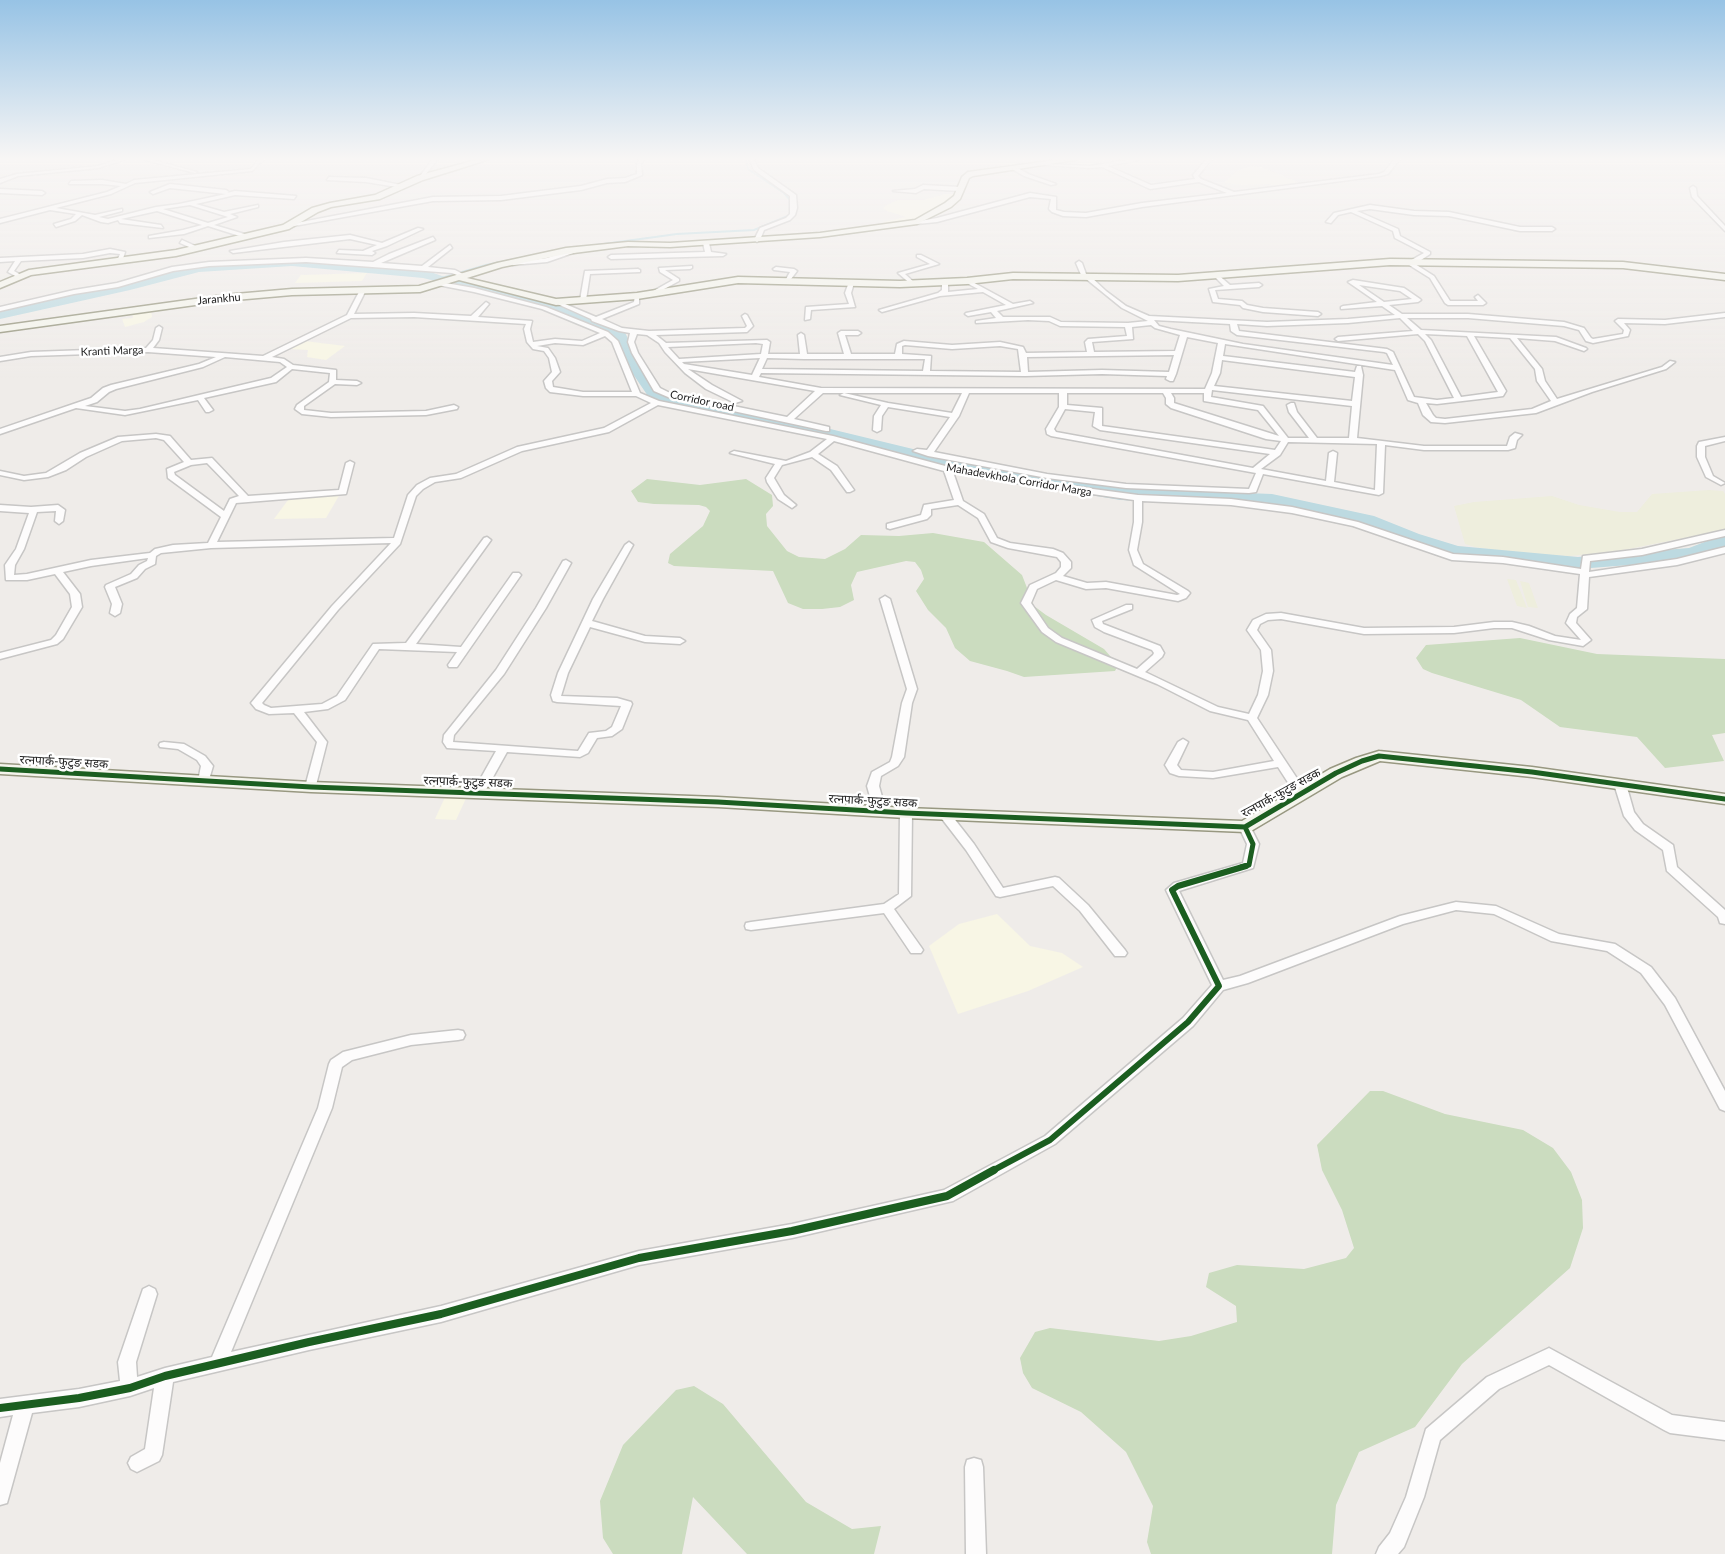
<!DOCTYPE html>
<html>
<head>
<meta charset="utf-8">
<style>
	body { margin:0 }
	canvas { display:block; background:#efece9 }
</style>
</head>
<body>
<canvas width="1725" height="1554"></canvas>
<script>
const ctx = document.querySelector('canvas').getContext('2d');
ctx.lineJoin = 'round';
function fillPath(path, color) { ctx.fillStyle = color; ctx.fill(path, 'evenodd'); }
const poly = rows => new Path2D(rows.map(r => 'M' + r).join(''));
function stroke(path, color, width, dash) { ctx.strokeStyle = color; ctx.lineWidth = width; ctx.lineCap = dash ? 'butt' : 'round'; ctx.setLineDash(dash || []); ctx.stroke(path); }
function label(font, color, halo, rows, align = 'center') {
  ctx.font = font + ' Lato,"Noto Sans Devanagari",sans-serif'; ctx.lineWidth = 5; ctx.setLineDash([]); ctx.textBaseline = 'middle'; ctx.strokeStyle = halo; ctx.fillStyle = color; for (const [text, x, y, turn = 0] of rows) {
    ctx.save(); ctx.translate(x, y); ctx.rotate((+turn || 0) * Math.PI / 180); ctx.textAlign = isNaN(turn) ? turn : align; if (halo) ctx.strokeText(text, 0, 0); ctx.fillText(text, 0, 0); ctx.restore();
  }
}
const education = poly([
	[1253,166,1264,168,1304,185,1276,187,1269,184,1243,185,1224,183,1236,171],
	[945,194,959,194,923,219,892,226,883,222,906,217,887,211,883,208,887,205,897,200,924,200],
	[367,273,362,281,295,283,301,275],
	[151,310,152,317,144,322,125,327,122,319,133,318,132,313],
	[305,341,345,346,326,360,307,357,308,350,291,349],
	[340,494,326,518,274,519,291,496],
	[468,794,456,820,435,819,446,795],
	[997,914,1030,946,1062,953,1083,967,1028,991,958,1014,929,946,959,924]
]);
const farmland = poly([
	[1709,490,1723,491,1725,494,1725,530,1613,552,1569,556,1510,552,1475,547,1465,544,1454,506,1474,502,1552,496,1579,505,1620,512,1637,512,1652,494],
	[1507,579,1516,580,1527,608,1517,606],
	[1520,581,1529,583,1538,608,1528,607]
]);
const forest = poly([
	[647,479,700,485,746,479,772,495,773,506,766,514,767,526,787,551,799,557,825,559,845,549,861,535,899,536,933,533,984,542,1022,575,1034,606,1046,615,1104,649,1118,665,1115,671,1024,677,1007,671,970,661,955,648,946,628,928,610,916,591,924,579,921,570,915,562,906,561,857,572,851,585,854,600,840,607,822,609,803,609,788,603,773,571,674,566,668,563,670,554,703,526,710,511,706,507,699,505,654,504,638,502,631,491],
	[1520,638,1597,654,1725,659,1725,733,1712,735,1724,761,1665,768,1637,737,1560,727,1521,700,1432,673,1423,669,1416,658,1426,645],
	[1370,1091,1383,1091,1445,1114,1523,1130,1553,1148,1571,1172,1582,1200,1583,1228,1570,1268,1462,1364,1415,1427,1359,1452,1336,1505,1332,1554,1151,1554,1147,1542,1153,1506,1126,1452,1081,1412,1032,1388,1023,1373,1020,1358,1035,1332,1050,1328,1159,1341,1191,1336,1237,1322,1236,1306,1206,1287,1209,1273,1237,1265,1304,1269,1346,1258,1354,1248,1342,1210,1322,1170,1317,1145],
	[694,1386,723,1404,806,1502,852,1529,881,1526,874,1554,747,1554,693,1497,682,1554,613,1554,603,1538,600,1501,623,1445,676,1390]
]);
const stream = poly([
	[574,248,677,234,754,230,788,216,793,211,791,201,784,193,748,169,746,160],
	[438,279,486,265,554,251]
]);
const river = poly([
	[292,258,425,270,442,276,556,302,624,330,634,352,662,392,789,419,946,457,960,462,1120,488,1272,494,1374,516,1419,534,1458,546,1578,557,1689,548,1725,534,1725,547,1693,560,1578,569,1456,558,1405,542,1362,525,1272,506,1120,500,956,472,934,465,789,429,650,399,618,352,613,336,546,308,423,278,292,266,199,272,130,290,0,319,0,311,129,282,199,264,292,258]
]);
const street = poly([
	[117,160,124,160,98,168,18,176,0,183,0,179,17,174,98,166,117,160],
	[145,160,153,160,197,172,195,173,145,160],
	[258,160,263,160,252,171,135,183,111,194,56,208,95,215,122,209,122,211,99,217,108,219,156,207,179,204,226,194,170,188,153,194,150,192,170,184,226,190,229,192,227,193,235,191,296,196,294,199,235,195,196,204,224,212,258,205,258,207,230,214,237,217,214,225,248,235,246,238,208,226,184,234,149,238,149,236,183,230,202,225,157,211,121,219,161,225,163,228,120,223,118,220,108,223,101,222,82,215,75,221,56,227,54,224,71,219,76,214,50,210,0,223,0,219,107,192,121,186,102,184,69,184,71,181,102,180,126,184,134,180,251,169,258,160],
	[190,205,222,215,228,217,208,223,163,209,190,205],
	[432,160,437,160,422,179,418,179,432,160],
	[639,160,644,160,641,164,642,175,625,182,607,183,581,190,501,200,433,201,294,226,291,224,433,197,501,196,581,186,607,179,625,178,637,174,637,164,639,160],
	[750,160,754,160,758,168,796,195,797,208,795,215,790,220,764,230,760,240,757,242,754,240,760,228,786,218,790,214,790,196,754,170,750,160],
	[1126,160,1138,160,1108,166,1151,185,1195,179,1193,175,1206,160,1211,160,1198,176,1201,179,1234,192,1379,174,1384,172,1394,160,1399,160,1388,174,1380,176,1142,207,1086,217,1063,216,1052,212,1049,209,1051,199,1030,197,937,222,917,224,914,222,937,218,1030,193,1056,197,1056,210,1064,212,1086,213,1142,203,1227,193,1199,182,1150,189,1102,167,1090,168,1043,165,1045,164,1090,166,1126,160],
	[1012,167,1016,167,1028,174,1056,184,1051,185,1024,176,1012,169,1012,167],
	[329,177,366,178,406,186,403,188,366,182,327,180,329,177],
	[923,185,960,187,963,189,960,191,924,189,916,193,893,191,915,189,923,185],
	[1693,186,1696,188,1697,196,1725,226,1725,231,1692,197,1690,188,1693,186],
	[0,189,42,191,45,193,42,195,0,193,0,189],
	[1370,205,1414,211,1449,212,1520,227,1552,227,1555,229,1552,231,1520,231,1449,216,1414,215,1370,209,1357,211,1398,229,1400,236,1430,252,1430,254,1415,264,1434,276,1450,301,1478,301,1475,297,1478,295,1486,303,1483,305,1448,305,1445,303,1430,278,1406,263,1424,253,1395,238,1393,231,1351,212,1338,215,1331,223,1326,222,1334,213,1370,205],
	[418,228,423,229,387,246,372,251,375,253,372,255,337,253,339,250,363,251,377,245,350,239,233,253,230,251,284,242,350,235,382,243,418,228],
	[433,237,435,240,381,263,422,266,450,245,452,248,428,267,455,270,463,274,461,278,457,278,457,275,452,273,306,262,209,266,173,271,118,287,74,294,0,311,0,307,74,290,117,283,172,267,209,262,306,258,373,262,389,254,433,237],
	[182,240,200,248,201,249,196,250,180,243,182,240],
	[706,241,709,243,711,252,726,254,723,256,611,259,608,257,611,255,705,252,703,243,706,241],
	[577,248,579,251,547,262,513,265,510,263,547,258,577,248],
	[110,249,125,252,122,262,117,261,120,254,110,253,83,258,21,261,14,271,21,275,22,276,19,278,8,272,15,261,0,262,0,258,83,254,110,249],
	[917,255,921,255,939,264,905,274,916,284,913,286,898,273,930,264,917,257,917,255],
	[1079,261,1082,263,1086,274,1089,275,1106,291,1126,306,1149,316,1267,322,1348,319,1395,315,1382,306,1341,309,1341,307,1343,306,1377,302,1348,282,1353,280,1404,288,1420,299,1421,300,1418,302,1389,305,1402,314,1468,314,1564,322,1584,328,1591,338,1593,339,1623,334,1624,330,1615,321,1618,319,1665,320,1725,313,1725,317,1665,324,1624,323,1630,330,1628,336,1593,343,1586,341,1579,330,1564,326,1468,318,1407,318,1421,330,1556,337,1586,348,1587,349,1584,351,1555,341,1517,338,1542,369,1545,381,1557,399,1662,367,1670,361,1675,362,1666,369,1592,392,1536,413,1445,423,1431,422,1423,415,1418,403,1408,400,1395,370,1225,344,1223,356,1355,372,1357,366,1361,366,1363,375,1357,438,1424,446,1507,446,1510,437,1515,433,1522,435,1517,440,1515,448,1508,450,1424,450,1385,445,1383,493,1379,495,1263,474,1256,492,1249,493,1126,488,1047,478,928,456,913,451,917,449,927,450,950,417,888,407,882,416,881,430,877,432,873,430,874,416,881,405,840,395,844,393,888,403,952,413,962,393,823,393,794,419,829,427,829,431,826,431,668,397,654,391,632,353,628,342,630,333,619,331,592,321,591,319,553,302,558,301,596,317,634,302,635,295,639,295,639,304,602,319,622,328,649,331,745,328,747,326,742,316,745,314,747,315,753,326,747,332,656,335,666,343,767,340,770,342,768,354,800,354,798,335,801,333,804,335,807,354,844,354,838,333,841,331,858,331,861,333,858,335,845,335,851,354,895,354,897,344,904,341,952,345,1000,342,1023,347,1026,353,1087,352,1085,342,1088,339,1127,336,1125,327,1060,326,1049,321,1028,320,976,323,976,321,996,318,991,312,968,316,965,314,966,313,1006,305,983,292,940,296,882,312,879,310,938,293,942,290,942,283,945,281,948,283,948,292,978,289,965,282,965,280,967,279,1013,304,1030,301,1033,303,997,311,1003,317,1050,317,1061,322,1128,323,1148,321,1122,308,1085,278,1082,277,1076,263,1079,261],
	[1359,285,1400,291,1412,299,1384,302,1359,285],
	[1400,318,1413,331,1338,337,1335,339,1338,341,1418,334,1425,341,1454,398,1437,400,1414,397,1393,352,1387,349,1239,331,1237,324,1267,326,1348,323,1400,318],
	[1154,320,1230,324,1231,331,1237,335,1384,352,1387,353,1393,365,1243,344,1171,329,1159,326,1154,320],
	[1151,325,1155,328,1180,335,1175,351,1094,352,1092,342,1133,339,1132,327,1151,325],
	[637,334,647,335,659,343,665,352,685,373,706,389,735,403,742,401,712,385,688,369,815,391,787,417,670,393,660,388,638,353,634,342,637,334],
	[1425,334,1467,336,1498,392,1461,397,1431,340,1425,334],
	[1474,336,1510,338,1535,369,1537,381,1551,401,1532,409,1445,419,1436,418,1433,415,1426,403,1437,404,1488,398,1503,396,1506,391,1474,336],
	[1187,337,1218,343,1212,373,1205,389,821,388,759,377,761,373,1025,376,1102,374,1167,376,1166,379,1170,381,1173,381,1176,374,1187,337],
	[756,343,763,344,761,354,679,359,668,347,756,343],
	[905,345,952,349,1000,346,1018,349,1021,372,930,371,931,356,902,354,902,346,905,345],
	[1174,355,1169,372,1102,370,1028,372,1027,357,1174,355],
	[760,358,752,375,684,364,682,362,760,358],
	[767,358,804,359,925,359,923,371,762,369,767,358],
	[1222,360,1355,377,1352,401,1214,386,1220,373,1222,360],
	[1212,390,1352,406,1349,438,1317,438,1297,412,1294,403,1291,403,1287,405,1289,412,1309,438,1288,438,1263,406,1211,397,1212,390],
	[969,393,1059,393,1059,407,1046,429,1047,434,1051,436,1256,473,1249,489,1126,484,1047,474,934,452,959,416,969,393],
	[1067,393,1163,393,1166,398,1166,404,1171,408,1266,439,1281,441,1275,450,1102,426,1102,408,1067,405,1067,393],
	[1171,393,1204,393,1204,401,1258,410,1279,436,1177,404,1174,403,1174,398,1171,393],
	[1065,409,1095,412,1093,426,1100,430,1270,454,1253,468,1056,432,1054,429,1065,409],
	[1288,442,1377,444,1375,490,1334,482,1337,453,1333,451,1329,453,1326,481,1261,469,1280,455,1288,442],
	[692,266,692,268,690,269,665,270,679,279,679,281,653,295,648,294,673,280,660,272,659,268,692,266],
	[776,267,794,269,797,271,788,283,785,281,790,272,774,270,773,269,776,267],
	[638,269,640,270,640,272,590,274,586,300,583,302,580,300,585,271,638,269],
	[1216,273,1230,285,1259,283,1262,285,1259,287,1215,290,1218,299,1242,301,1247,305,1263,308,1318,312,1321,314,1318,316,1263,312,1243,308,1240,305,1213,302,1209,289,1224,286,1213,275,1216,273],
	[440,282,474,288,546,307,608,332,618,341,640,393,659,401,833,436,949,467,988,475,1138,495,1231,499,1292,507,1358,522,1453,554,1503,557,1581,569,1583,556,1642,549,1725,530,1725,536,1642,555,1590,561,1589,572,1677,559,1725,547,1725,553,1677,565,1589,577,1587,609,1577,617,1576,623,1591,640,1583,646,1549,640,1512,628,1494,628,1454,633,1364,634,1281,619,1268,620,1260,624,1257,630,1271,650,1273,671,1268,695,1257,718,1308,795,1302,799,1298,798,1278,767,1213,778,1179,776,1170,773,1165,765,1178,742,1183,739,1188,742,1177,765,1181,770,1213,772,1274,761,1248,720,1210,711,1157,684,1056,642,1042,632,1021,603,1030,585,1056,573,1061,567,1061,562,1057,557,1008,548,991,542,978,518,958,505,931,509,931,515,927,519,890,529,887,528,887,524,921,515,924,505,954,500,944,471,834,441,818,454,837,466,854,490,850,492,847,492,831,470,812,457,782,465,774,478,784,495,796,505,792,508,778,499,767,482,766,478,775,464,730,453,734,451,786,461,810,452,827,439,658,405,609,432,522,451,461,478,435,482,423,489,416,496,400,544,338,610,262,703,264,705,271,708,322,704,337,696,373,644,406,643,484,538,487,537,491,540,416,644,461,647,513,573,519,573,521,575,457,667,449,667,448,665,457,652,379,649,345,700,328,709,304,712,327,742,315,789,311,791,305,787,317,742,294,713,269,714,256,709,251,703,332,606,391,543,211,548,161,553,156,556,155,564,145,569,137,578,115,587,122,604,120,613,115,616,110,613,112,604,105,587,106,585,131,574,139,565,147,561,148,558,91,566,63,572,80,594,82,607,63,639,57,644,0,659,0,653,51,640,56,635,72,607,70,594,55,574,27,580,6,580,5,565,16,549,29,513,0,511,0,505,31,507,58,505,65,510,63,521,59,524,55,521,56,511,37,512,24,549,15,565,14,575,27,574,91,560,150,553,155,549,173,545,208,543,221,517,168,478,167,469,184,462,164,440,156,438,122,441,86,457,66,470,48,477,24,480,0,475,0,471,24,476,46,473,80,453,118,437,156,434,170,436,191,460,212,458,248,496,339,490,346,463,350,461,354,463,346,494,236,503,217,542,394,538,408,495,417,485,430,478,456,474,517,447,604,428,651,403,636,396,583,396,550,392,546,388,544,381,552,372,549,358,544,351,533,349,527,342,524,329,526,324,414,317,351,318,272,357,284,359,293,365,336,370,336,380,357,381,361,383,357,385,335,384,304,406,304,410,331,413,426,411,454,405,458,407,457,409,426,415,331,417,302,414,295,409,297,405,329,382,330,373,292,369,276,382,204,398,213,410,209,412,206,412,198,400,125,415,76,408,0,434,0,429,91,398,103,388,111,385,199,364,216,357,148,352,31,356,0,361,0,357,31,352,146,348,153,340,156,328,159,326,162,328,159,340,153,348,263,356,347,315,360,290,363,288,366,290,354,314,414,313,471,316,486,302,489,304,478,317,532,321,530,329,533,342,555,339,582,341,600,333,542,309,474,292,438,285,437,284,440,282],
	[605,336,612,342,632,392,583,392,553,387,552,381,560,372,555,358,548,348,537,346,555,343,583,345,605,336],
	[225,357,280,362,287,367,271,378,140,409,125,411,85,406,97,402,109,392,116,389,203,367,225,357],
	[207,463,239,496,230,499,224,511,175,475,174,472,191,465,207,463],
	[953,472,988,479,1134,500,1134,522,1129,550,1134,565,1180,594,1177,595,1106,582,1087,583,1063,576,1071,568,1071,562,1063,553,1053,549,1010,543,997,538,984,514,963,501,953,472],
	[1142,501,1231,505,1292,513,1353,526,1452,560,1503,563,1580,574,1577,608,1570,614,1566,623,1581,640,1555,636,1529,626,1512,622,1494,622,1454,627,1364,628,1281,613,1266,614,1253,620,1247,630,1261,650,1263,671,1258,695,1249,714,1218,707,1145,672,1162,657,1164,653,1160,646,1103,624,1102,621,1132,609,1132,605,1126,605,1092,620,1095,627,1104,632,1152,650,1154,653,1153,655,1137,669,1062,638,1048,628,1031,603,1037,589,1056,580,1086,589,1106,588,1178,601,1186,598,1190,593,1188,591,1143,564,1137,550,1142,522,1142,501],
	[849,282,854,283,851,293,855,307,811,310,810,319,805,320,806,307,849,304,845,293,849,282],
	[1725,437,1725,441,1705,446,1705,457,1713,476,1725,483,1721,485,1706,477,1697,457,1697,446,1699,442,1725,437],
	[629,542,633,545,603,599,592,621,645,636,680,638,685,641,680,644,645,642,590,627,568,673,561,696,617,698,631,702,632,704,622,729,612,736,597,738,588,753,580,757,507,752,483,795,475,795,473,792,496,751,447,748,443,742,444,735,496,670,536,608,563,561,566,560,571,563,546,608,504,674,454,735,453,742,578,751,589,733,606,731,612,727,621,706,557,702,553,701,551,695,558,673,593,599,625,545,629,542],
	[885,596,890,599,917,689,912,703,904,757,898,766,881,776,879,786,886,811,880,815,874,811,867,786,872,772,890,762,892,757,902,703,907,689,880,599,885,596],
	[164,742,184,744,205,756,213,766,208,783,200,783,198,781,201,766,197,760,178,749,160,747,159,745,160,743,164,742],
	[1620,780,1626,784,1634,812,1643,824,1673,845,1677,867,1725,910,1725,924,1720,923,1718,917,1667,871,1663,850,1635,830,1624,816,1614,784,1620,780],
	[906,809,912,813,911,896,894,909,921,947,923,950,921,953,911,953,884,913,751,930,746,929,745,926,746,923,751,922,884,904,899,894,900,813,906,809],
	[945,811,949,812,974,844,1003,888,1055,877,1059,878,1088,905,1125,950,1127,953,1125,956,1115,956,1080,911,1053,886,1000,897,996,896,966,850,939,815,945,811],
	[1245,823,1249,824,1259,844,1253,868,1179,891,1223,980,1240,976,1400,916,1456,902,1496,906,1559,934,1615,944,1651,967,1675,998,1725,1091,1725,1111,1720,1109,1665,1005,1641,973,1607,951,1551,941,1494,914,1456,910,1403,924,1248,983,1223,990,1193,1026,1055,1144,953,1201,792,1238,639,1265,441,1322,309,1350,173,1382,162,1455,159,1461,137,1472,131,1469,128,1463,131,1457,145,1449,154,1388,130,1396,79,1407,32,1413,9,1496,7,1503,0,1505,0,1463,13,1415,0,1417,0,1399,79,1389,120,1381,118,1362,143,1289,149,1286,155,1289,157,1294,136,1362,137,1377,165,1368,212,1357,318,1108,329,1064,331,1060,343,1052,411,1035,458,1030,463,1031,465,1035,463,1039,458,1040,411,1045,352,1060,342,1067,332,1108,231,1352,441,1306,639,1251,792,1224,944,1190,1045,1136,1183,1018,1212,985,1166,890,1174,883,1243,863,1247,844,1239,827,1245,823],
	[1549,1348,1672,1415,1725,1422,1725,1440,1670,1433,1664,1430,1549,1365,1499,1389,1440,1440,1424,1497,1404,1547,1398,1554,1376,1554,1379,1547,1390,1533,1406,1497,1426,1429,1487,1377,1549,1348],
	[974,1458,981,1460,983,1467,986,1554,966,1554,965,1467,967,1460,974,1458]
]);
const secondary = poly([
	[476,160,487,160,423,180,380,199,331,207,318,212,289,229,176,256,31,275,0,288,0,282,29,270,176,250,283,225,312,208,330,203,375,195,417,176,476,160],
	[1056,160,1075,160,973,176,969,178,960,199,951,207,917,224,820,237,670,247,628,246,566,254,502,267,467,278,556,299,637,293,738,277,900,281,967,278,1013,273,1178,275,1390,259,1623,262,1725,274,1725,280,1623,268,1390,265,1178,281,1013,279,967,284,900,287,738,283,637,299,556,305,459,280,420,292,292,295,224,301,0,332,0,326,224,295,292,289,419,286,497,263,566,248,628,242,670,243,820,233,915,220,945,203,954,196,962,177,968,172,1056,160],
	[1379,751,1532,767,1725,794,1725,804,1532,777,1380,761,1342,777,1251,831,1245,832,906,818,718,807,311,792,0,774,0,764,311,782,718,797,906,808,1242,821,1330,769,1356,758,1379,751]
]);
const cyclewayFar2 = poly([
	[0,769,311,787,718,802,906,813,1245,827,1336,773,1362,761,1379,756,1532,772,1725,799],
	[1241,867,1249,865,1253,844,1245,827]
]);
const cyclewayFar1 = poly([
	[992,1171,1050,1140,1188,1022,1219,986,1172,890,1178,886,1246,866]
]);
const cycleway = poly([
	[0,1408,79,1398,130,1388,165,1376,309,1342,441,1314,639,1258,792,1231,947,1196,994,1170]
]);
const farStreetnames = [
	["Jarankhu",219,299,-5],
	["Kranti Marga",112,351,-2],
	["Corridor road",702,401,12],
	["Mahadevkhola Corridor Marga",1019,480,10]
];
const streetNames = [
	["रत्नपार्क-फुटुङ सडक",64,762,3],
	["रत्नपार्क-फुटुङ सडक",468,782,2],
	["रत्नपार्क-फुटुङ सडक",1281,793,-29],
	["रत्नपार्क-फुटुङ सडक",873,801,3]
];
fillPath(education, '#f8f6e5');
fillPath(farmland, '#eed');
fillPath(forest, '#cbdcbf');
stroke(stream, '#bddae1', 2);
fillPath(river, '#bddae1');
stroke(street, '#c7c6c5', 3);
stroke(secondary, '#989881', 3);
fillPath(street, '#fdfcfc');
fillPath(secondary, '#f4f4ec');
stroke(cyclewayFar2, '#1b5e20', 5);
stroke(cyclewayFar1, '#1b5e20', 6);
stroke(cycleway, '#1b5e20', 8);
const sky = ctx.createLinearGradient(0, 0, 0, 378);
sky.addColorStop(0, '#97c3e5');
sky.addColorStop(0.42, '#f8f6f5');
sky.addColorStop(1, '#f8f6f500');
ctx.fillStyle = sky;
ctx.fillRect(0, 0, 1725, 378);
label('11px', '#202020', '#fff', farStreetnames);
label('12px', '#202020', '#fff', streetNames);
</script>
</body>
</html>
